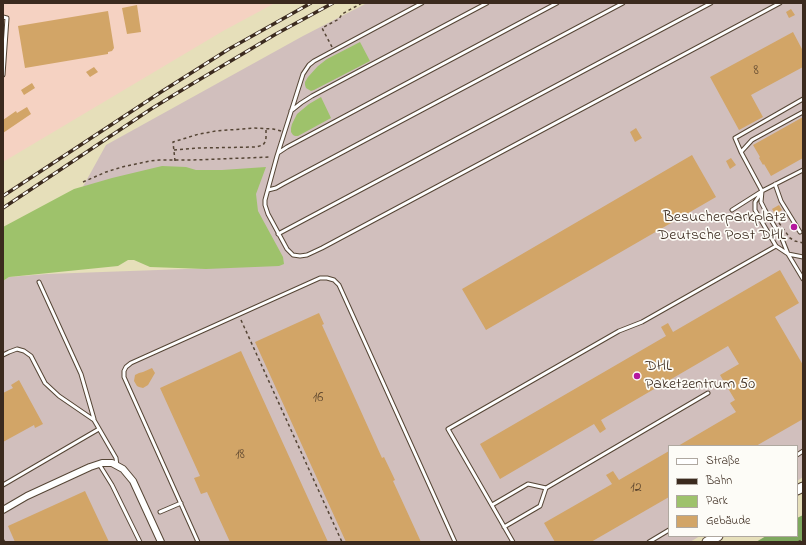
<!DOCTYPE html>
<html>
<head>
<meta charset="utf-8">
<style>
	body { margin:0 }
	#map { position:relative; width:806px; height:545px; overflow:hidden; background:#e6dfba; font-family:"Indie Flower",sans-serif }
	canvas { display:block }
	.frame { position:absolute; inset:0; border:4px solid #3b2a1e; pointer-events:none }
	.legend { position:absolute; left:668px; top:445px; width:130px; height:92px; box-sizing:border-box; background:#fdfcf7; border:1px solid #afa8a0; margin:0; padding:5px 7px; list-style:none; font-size:12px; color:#3b2a1e }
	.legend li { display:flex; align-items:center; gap:8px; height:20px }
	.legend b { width:20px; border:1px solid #afa8a0 }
</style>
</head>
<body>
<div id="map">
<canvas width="806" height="545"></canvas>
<div class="frame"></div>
<ul class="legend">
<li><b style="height:5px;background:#fff"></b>Straße</li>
<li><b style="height:5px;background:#3b2a1e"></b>Bahn</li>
<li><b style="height:11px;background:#9ec26b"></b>Park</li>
<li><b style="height:11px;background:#d2a567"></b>Gebäude</li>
</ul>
</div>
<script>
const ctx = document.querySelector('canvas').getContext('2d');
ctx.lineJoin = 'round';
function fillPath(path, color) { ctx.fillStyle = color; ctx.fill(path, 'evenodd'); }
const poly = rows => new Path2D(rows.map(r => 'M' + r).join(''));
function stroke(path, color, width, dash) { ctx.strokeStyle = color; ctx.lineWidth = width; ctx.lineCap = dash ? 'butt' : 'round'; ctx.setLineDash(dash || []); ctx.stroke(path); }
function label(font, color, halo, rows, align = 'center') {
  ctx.font = font + ' "Indie Flower",sans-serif'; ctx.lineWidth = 3.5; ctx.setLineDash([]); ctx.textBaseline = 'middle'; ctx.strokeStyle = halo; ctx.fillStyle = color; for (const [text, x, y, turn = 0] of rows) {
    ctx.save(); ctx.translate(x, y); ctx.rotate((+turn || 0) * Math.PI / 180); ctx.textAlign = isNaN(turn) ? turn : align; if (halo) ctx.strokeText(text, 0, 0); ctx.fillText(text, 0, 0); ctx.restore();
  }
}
const built = poly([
	[3,3,275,3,223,31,3,162]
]);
const industrial = poly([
	[367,3,803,3,803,477,797,481,797,446,669,446,669,536,700,536,690,542,3,542,3,281,9,277,47,274,241,267,75,201,106,145,303,36]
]);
const green = poly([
	[360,42,370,61,314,90,311,91,306,88,305,85,305,82,308,77,318,66,327,59],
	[321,97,331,118,298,136,295,136,293,135,291,132,291,128,292,124,297,114,309,104],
	[162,166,186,167,196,170,222,170,266,167,256,194,258,211,283,257,284,264,279,266,206,269,150,267,134,260,128,260,118,266,9,277,3,281,3,227,74,189,112,178]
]);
const forest = poly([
	[803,515,803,542,756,542,766,536,797,536,797,518]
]);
const building = poly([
	[137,5,141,32,127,34,122,8],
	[791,9,795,15,789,18,786,12],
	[108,11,114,48,112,51,108,52,108,54,25,68,18,26],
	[793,32,803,51,803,67,751,95,763,117,739,130,710,77],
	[94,67,98,72,90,77,86,72],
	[32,83,35,88,24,95,21,90],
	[27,107,31,114,3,133,3,120,16,111,17,113],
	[803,117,803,158,771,176,764,164,763,165,759,158,760,157,753,145],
	[636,128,642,138,635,142,630,132],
	[692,155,716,197,486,330,462,289],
	[731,158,736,165,730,169,726,161],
	[779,205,782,210,775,214,772,209],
	[780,270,799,303,775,317,803,365,803,419,756,446,678,446,736,412,730,403,735,400,720,375,739,364,728,346,601,420,606,429,600,433,594,424,500,479,480,444,666,336,661,327,668,323,673,332],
	[319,313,324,324,322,325,382,458,384,457,395,480,393,481,421,542,346,542,255,342],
	[241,351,328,542,230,542,207,492,201,494,194,478,200,476,160,388],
	[152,368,155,373,148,385,143,388,139,387,137,386,134,381,135,375,139,373,143,372],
	[19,380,43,424,35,428,34,425,3,442,3,393,13,388,11,385],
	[669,451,669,497,591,542,555,542,544,523,612,484,606,475,613,471,619,480],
	[85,491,109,542,15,542,8,526]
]);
const path = poly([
	[332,47,322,28,339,19,342,14,362,3],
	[174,150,198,148,256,147,263,145,265,142,266,138,266,129],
	[175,161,173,142,199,134,216,131,254,128,273,129,281,131],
	[83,182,106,172,122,167,150,161,159,160,193,160,271,157],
	[779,223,790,238,795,241,803,243],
	[241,320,342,542],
	[3,539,5,542],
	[798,542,803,539]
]);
const service = poly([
	[422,3,314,61,309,65,303,74,277,156,265,200,265,205,268,214,287,249,293,255,300,256,307,255,322,248,780,3],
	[3,17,7,18,3,75],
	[803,99,735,138,741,152,762,191,761,202,765,210,782,239,788,254,803,279],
	[291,111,301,103,312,96,487,3],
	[741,152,752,140,803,112],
	[278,153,287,147,557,3],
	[775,184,781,201,800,232],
	[268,190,276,188,283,184,623,3],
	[761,193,755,202,755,210,776,246,788,254,803,257],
	[732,210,762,191,803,170],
	[278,234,711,3],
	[39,282,81,374,94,419],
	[3,355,9,352,17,349,24,351,31,356,45,383,59,396,94,420,116,458,117,466],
	[797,455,803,451],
	[99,464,112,485,140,542],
	[3,485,99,429],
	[492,505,528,484,546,488,708,393],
	[160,512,181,503],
	[504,527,540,506,546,488],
	[198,542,124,377,124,371,126,367,131,363,320,278,327,278,334,280,339,285,455,542],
	[513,542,448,429,619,331,642,322,776,246],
	[649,542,669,530]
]);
const minor = poly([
	[3,510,27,496,90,467,102,463,112,463,123,469,133,481,161,542]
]);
const secondary = poly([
	[797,490,803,487],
	[707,542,718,536]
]);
const rail = poly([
	[3,196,161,92,229,49,311,3],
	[3,208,151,109,187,87,276,34,333,3]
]);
const markers = [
	[794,227,4,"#b5179e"],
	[637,376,4,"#b5179e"]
];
const numberNames = [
	["8",756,72],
	["16",318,399],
	["18",240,456],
	["12",636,489]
];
const poiNames = [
	["Besucherparkplatz",786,218],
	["Deutsche Post DHL",786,236],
	["DHL",645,367,"left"],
	["Paketzentrum 50",645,385,"left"]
];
fillPath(built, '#f5d2c2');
fillPath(industrial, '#d1bfbd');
fillPath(green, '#9ec26b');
fillPath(forest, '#7ea85f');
fillPath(building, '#d2a567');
stroke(service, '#554535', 5);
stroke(minor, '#554535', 8);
stroke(secondary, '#554535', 11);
stroke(path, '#554535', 1.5, [3, 3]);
stroke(service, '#fff', 3);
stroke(minor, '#fff', 6);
stroke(secondary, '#fff', 9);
stroke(rail, '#3b2a1e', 3.5);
stroke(rail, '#fdfcf7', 2, [6]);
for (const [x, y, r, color] of markers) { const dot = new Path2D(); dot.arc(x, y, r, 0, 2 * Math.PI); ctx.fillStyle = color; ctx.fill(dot); stroke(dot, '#fdfcf7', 1.5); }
label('14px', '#614930', null, numberNames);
label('16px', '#3b2a1e', '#fdfcf7', poiNames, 'right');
</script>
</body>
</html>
